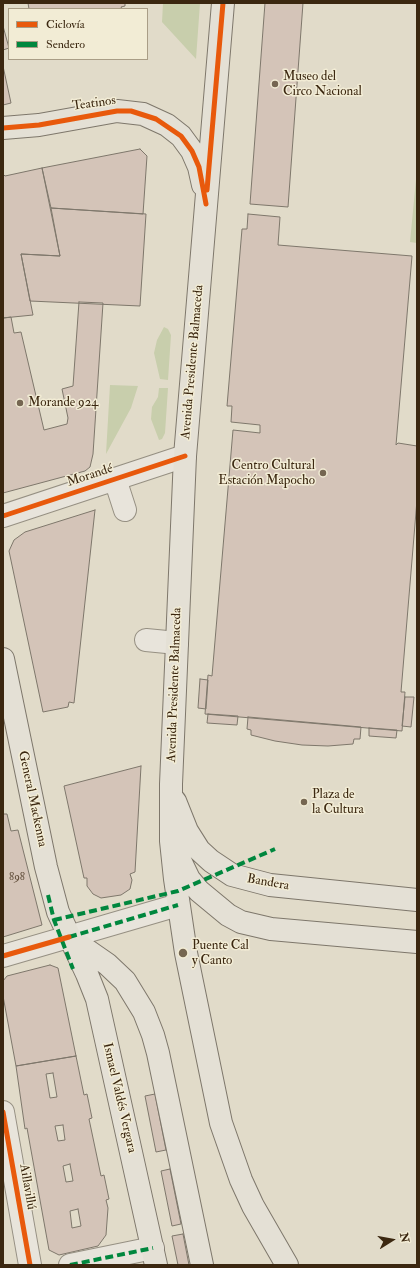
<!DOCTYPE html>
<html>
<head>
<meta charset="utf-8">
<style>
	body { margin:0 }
	#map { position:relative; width:420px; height:1268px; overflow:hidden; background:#e1dbc9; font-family:"IM FELL Double Pica",serif }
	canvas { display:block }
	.frame { position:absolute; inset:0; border:4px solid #3b2710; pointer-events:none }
	.legend { position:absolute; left:8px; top:8px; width:140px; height:52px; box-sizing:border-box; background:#f2ecd5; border:1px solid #a99d86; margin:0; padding:5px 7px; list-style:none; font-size:12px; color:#3b2710 }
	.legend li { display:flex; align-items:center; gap:8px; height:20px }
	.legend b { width:20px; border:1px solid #a99d86 }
	.north { position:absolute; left:372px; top:1220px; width:40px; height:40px; -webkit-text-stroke:3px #f2ecd5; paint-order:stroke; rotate:79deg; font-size:11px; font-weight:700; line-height:16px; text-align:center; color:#3b2710 }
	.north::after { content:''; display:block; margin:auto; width:14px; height:18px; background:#3b2710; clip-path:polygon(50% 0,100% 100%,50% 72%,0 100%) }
</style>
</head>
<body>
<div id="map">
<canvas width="420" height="1268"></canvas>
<div class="frame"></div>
<ul class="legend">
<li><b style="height:5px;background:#e8590c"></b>Ciclovía</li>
<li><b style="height:5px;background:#00873e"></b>Sendero</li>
</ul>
<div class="north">N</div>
</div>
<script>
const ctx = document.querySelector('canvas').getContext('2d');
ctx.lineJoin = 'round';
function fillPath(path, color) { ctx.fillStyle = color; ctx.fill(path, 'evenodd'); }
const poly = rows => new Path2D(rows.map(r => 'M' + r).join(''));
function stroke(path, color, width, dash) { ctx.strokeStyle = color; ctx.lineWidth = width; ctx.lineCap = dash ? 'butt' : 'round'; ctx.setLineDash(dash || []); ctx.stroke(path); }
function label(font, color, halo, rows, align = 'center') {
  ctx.font = font + ' "IM FELL Double Pica",serif'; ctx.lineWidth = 3; ctx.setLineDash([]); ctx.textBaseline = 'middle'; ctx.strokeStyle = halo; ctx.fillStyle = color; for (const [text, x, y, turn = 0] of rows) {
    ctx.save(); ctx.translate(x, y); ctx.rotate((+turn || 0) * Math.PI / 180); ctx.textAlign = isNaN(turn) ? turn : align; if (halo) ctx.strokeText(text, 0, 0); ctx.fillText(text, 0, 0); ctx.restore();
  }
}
const green = poly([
	[163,3,200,3,196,59,162,22],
	[417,169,417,243,410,242],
	[164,327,168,329,171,335,168,380,160,379,154,353,157,340],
	[110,385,138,386,131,408,106,454],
	[159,388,168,388,165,433,162,439,159,440,151,419,152,407,158,397]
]);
const building = poly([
	[28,3,125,3,125,6,121,7,122,9,29,9,28,3],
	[265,3,303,3,288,207,250,204,265,3],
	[3,26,9,48,3,50,3,26],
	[3,66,11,103,3,105,3,66],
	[140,149,147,156,143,214,51,208,42,168,140,149],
	[42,168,60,256,21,254,33,315,3,318,3,174,5,176,42,168],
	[51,208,146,214,140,306,30,301,21,254,60,256,51,208],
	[248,214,280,217,278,245,412,256,396,445,398,443,417,446,417,500,401,692,405,692,402,731,205,714,208,675,212,676,233,430,260,433,260,425,231,422,232,406,227,406,242,229,247,229,248,214],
	[79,302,103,303,93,454,90,467,85,471,3,493,3,318,11,317,14,333,21,332,44,430,67,424,68,418,62,389,73,386,79,302],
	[95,510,74,703,69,702,68,707,43,712,9,551,14,540,25,532,95,510],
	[200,679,208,680,206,709,198,708,200,679],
	[405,697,414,697,411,727,402,726,405,697],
	[208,714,238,716,237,725,207,723,208,714],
	[248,717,361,727,360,739,354,739,353,744,328,746,302,745,275,741,251,735,251,730,247,729,248,717],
	[369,728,397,730,396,738,369,736,369,728],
	[141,766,135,872,130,874,132,880,130,889,121,895,101,898,93,894,87,886,87,878,84,878,64,786,141,766],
	[3,814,7,814,11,831,18,830,42,925,3,937,3,814],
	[50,965,58,968,76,1056,16,1066,3,996,3,981,7,976,50,965],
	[76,1056,84,1095,87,1094,92,1118,89,1119,101,1176,104,1175,109,1199,106,1200,108,1208,106,1235,98,1246,59,1255,49,1250,27,1128,25,1129,16,1066,76,1056],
	[53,1073,57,1097,50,1098,46,1074,53,1073],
	[63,1125,65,1140,58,1141,55,1126,63,1125],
	[70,1164,73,1181,66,1182,63,1166,70,1164],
	[78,1209,81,1226,72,1228,70,1211,78,1209],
	[155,1094,166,1150,156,1152,145,1096,155,1094],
	[170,1169,181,1224,172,1226,161,1171,170,1169],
	[183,1234,189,1265,178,1265,172,1236,183,1234]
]);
const minor = poly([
	[115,479,125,510],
	[3,516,185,456],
	[146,640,177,643],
	[3,956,178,905],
	[3,1112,30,1265],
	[70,1265,153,1248]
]);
const major = poly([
	[223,3,185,456,171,784,171,841,175,879,186,953,221,1123,241,1180,253,1206,287,1265],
	[3,128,39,125,117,111,143,114,167,125,181,136,192,151,199,167,203,185],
	[3,659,46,867,58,912,87,974,97,999,156,1265],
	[175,801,187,831,199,850,211,861,232,875,270,885,417,900],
	[177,854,189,879,199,891,228,915,241,922,271,929,417,942],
	[71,939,107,964,125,981,144,1012,153,1035,158,1053,202,1265]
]);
const quiet = poly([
	[48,895,54,920,73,969],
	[54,920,178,891,275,849],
	[69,937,178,905],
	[70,1265,153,1248]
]);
const cycleway = poly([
	[3,128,39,125,117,111,131,111,156,119,181,136,192,151,199,167,206,204],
	[207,190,223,3],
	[3,516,185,456],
	[3,956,69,937],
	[3,1112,30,1265]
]);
const markers = [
	[275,84,4,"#756651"],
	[20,403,4,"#756651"],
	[323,473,4,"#756651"],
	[304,802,4,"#756651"],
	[183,953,5,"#756651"]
];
const numberNames = [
	["898",17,878]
];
const poiNames = [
	["Museo del",283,77],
	["Circo Nacional",283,92],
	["Morande 924",28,403],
	["Centro Cultural",315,466,"right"],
	["Estación Mapocho",315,481,"right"],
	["Plaza de",312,795],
	["la Cultura",312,810],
	["Puente Cal",192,946],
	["y Canto",192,961]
];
const streetNames = [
	["Teatinos",94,104,-8],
	["Avenida Presidente Balmaceda",193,362,-85],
	["Morandé",90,476,-18],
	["Avenida Presidente Balmaceda",175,685,-88],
	["General Mackenna",32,799,78],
	["Bandera",268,883,10],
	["Ismael Valdés Vergara",119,1098,77],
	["Aillavillú",27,1187,80]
];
fillPath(green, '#c8ceac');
fillPath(building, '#d4c4b8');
stroke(building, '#7e776b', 1);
stroke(minor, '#969083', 24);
stroke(major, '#7e776b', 24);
stroke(minor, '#e8e4db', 22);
stroke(major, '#e4e0d5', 22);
stroke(quiet, '#00873e', 4, [8, 4]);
stroke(cycleway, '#e8590c', 5);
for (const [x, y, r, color] of markers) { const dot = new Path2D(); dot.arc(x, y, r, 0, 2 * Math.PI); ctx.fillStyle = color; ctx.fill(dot); stroke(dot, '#f2ecd5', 1.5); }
label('11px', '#614e3a', null, numberNames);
label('13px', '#3b2710', '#f2ecd5', poiNames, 'left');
label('13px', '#3b2710', '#f2ecd5', streetNames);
</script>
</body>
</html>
